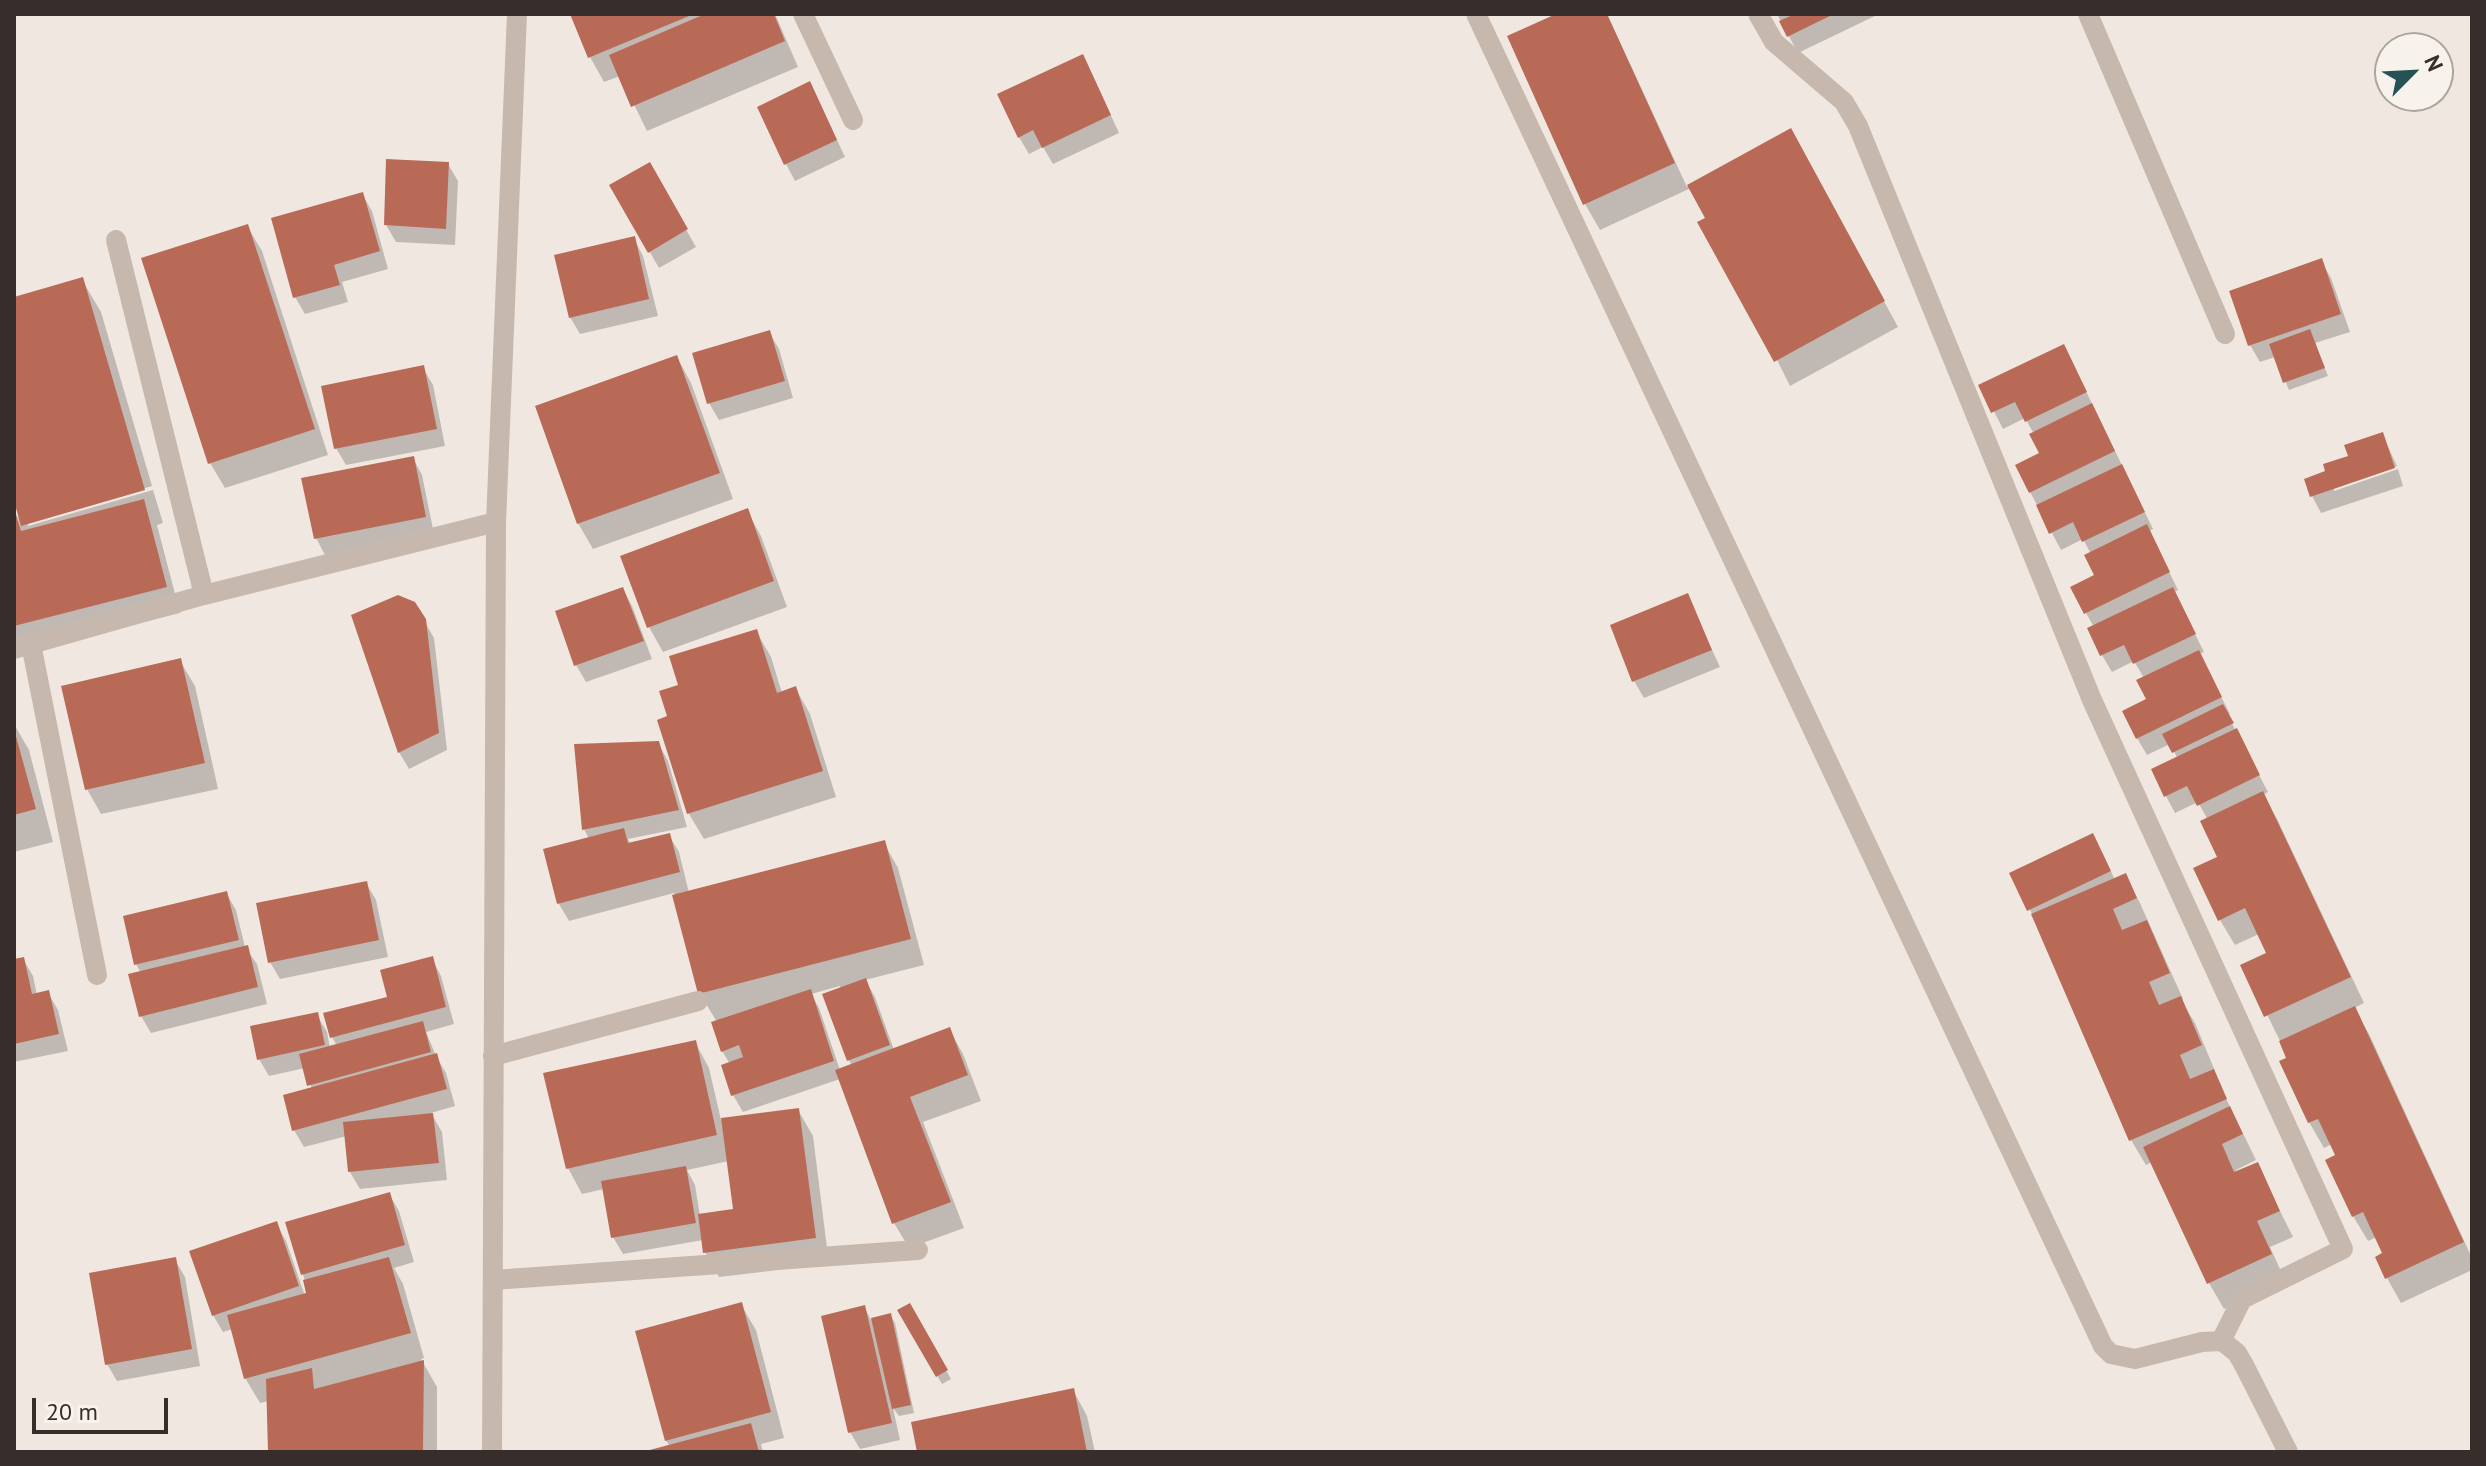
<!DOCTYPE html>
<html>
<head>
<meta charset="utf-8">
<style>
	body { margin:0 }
	#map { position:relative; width:2486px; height:1466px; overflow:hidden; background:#f0e8e0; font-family:"PT Sans",sans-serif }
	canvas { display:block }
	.frame { position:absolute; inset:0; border:16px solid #372e2b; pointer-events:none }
	.north { position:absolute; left:2374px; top:32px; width:80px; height:80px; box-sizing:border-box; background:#f8f2ec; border:2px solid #aba49f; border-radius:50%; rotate:66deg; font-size:22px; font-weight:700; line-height:32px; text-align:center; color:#372e2b }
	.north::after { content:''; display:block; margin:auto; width:28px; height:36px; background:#255254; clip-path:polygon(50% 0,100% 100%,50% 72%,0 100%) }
	.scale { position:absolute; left:32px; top:1398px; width:136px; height:36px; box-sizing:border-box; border:4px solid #372e2b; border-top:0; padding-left:10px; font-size:24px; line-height:28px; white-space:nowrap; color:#372e2b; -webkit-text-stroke:6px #f8f2ec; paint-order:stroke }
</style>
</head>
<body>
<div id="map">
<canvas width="2486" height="1466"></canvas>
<div class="frame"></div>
<div class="north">N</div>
<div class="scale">20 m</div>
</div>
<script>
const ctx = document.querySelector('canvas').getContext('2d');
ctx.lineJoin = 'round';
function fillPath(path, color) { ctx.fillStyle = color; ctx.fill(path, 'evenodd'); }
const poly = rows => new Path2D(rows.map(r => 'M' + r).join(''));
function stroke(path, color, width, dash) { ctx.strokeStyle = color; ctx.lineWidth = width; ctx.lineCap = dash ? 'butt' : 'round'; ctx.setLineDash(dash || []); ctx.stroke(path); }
const shadow = poly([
	[573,14,775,14,798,67,647,131,620,76,604,82,590,57],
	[1561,14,1607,14,1687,187,1791,131,1898,327,1790,386,1691,188,1600,230,1585,204,1509,37],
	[1777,14,1879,14,1798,53],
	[1092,74,1119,133,1053,164,1043,147,1029,154,1019,137],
	[819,101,845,157,795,181,786,164],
	[448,164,458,181,455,245,396,242,386,225],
	[649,165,696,247,659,268,612,186],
	[362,194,372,211,388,269,342,282,348,302,305,314,295,297,273,219],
	[247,226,262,251,328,455,225,488,210,463],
	[634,239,643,256,658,316,580,334,570,317],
	[2321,261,2331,278,2350,332,2315,343,2328,376,2289,390,2275,357,2260,362,2250,345],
	[82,280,101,312,152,486,28,522,28,526,153,490,163,523,157,525,180,613,14,655,14,510,20,521,14,494,14,299],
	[769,332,779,349,793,398,719,420,709,403],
	[2064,346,2153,529,2149,531,2178,590,2174,592,2204,652,2199,654,2230,714,2228,716,2268,792,2263,795,2277,819,2364,1003,2354,1008,2369,1034,2472,1258,2472,1270,2401,1303,2387,1278,2385,1254,2377,1237,2368,1241,2353,1216,2332,1144,2324,1148,2309,1122,2282,1062,2289,1059,2243,966,2269,954,2259,934,2235,945,2220,920,2219,858,2208,820,2198,802,2175,813,2166,796,2178,759,2170,744,2147,755,2137,738,2148,700,2144,678,2134,661,2112,672,2102,655,2094,627,2086,613,2096,576,2091,554,2083,539,2061,550,2030,492,2041,454,2034,434,2025,418,2003,429,1981,386],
	[677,357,691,383,733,499,593,549,578,523],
	[423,368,433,385,445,446,346,465,336,448],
	[2382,434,2397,466,2334,487,2334,491,2398,469,2403,486,2321,513,2312,496,2328,473],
	[413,458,422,475,434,534,325,555,316,538],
	[747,511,761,536,787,607,663,652,649,627],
	[623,589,632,606,652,659,586,682,576,665],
	[1687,596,1720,667,1644,698,1634,681],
	[414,603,434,638,447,750,409,769,399,752],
	[756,631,771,657,782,693,796,689,810,714,836,797,704,839,689,814,659,721,670,717,680,686],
	[180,661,195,686,218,789,101,814,87,789],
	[14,724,29,750,53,842,14,852],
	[658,743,668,761,687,827,628,839,631,845,669,835,679,852,689,893,884,843,898,868,924,965,865,980,875,997,894,1050,949,1029,963,1054,981,1101,923,1122,964,1228,909,1248,894,1223,840,1079,743,1112,733,1095,730,1064,722,1051,717,1022,700,994,674,893,569,921,559,904,545,851,589,839,584,829],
	[840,986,849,1060,852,1066,840,1070,819,1008,811,994],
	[2102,852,2115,880,2125,876,2139,901,2183,999,2181,1000,2195,1023,2215,1071,2213,1072,2256,1160,2236,1170,2237,1173,2257,1165,2293,1237,2270,1247,2285,1280,2224,1309,2209,1283,2152,1162,2146,1165,2131,1140,2039,928,2012,874],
	[366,883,376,900,388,957,280,979,270,962],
	[226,893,236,910,245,947,257,964,267,1004,151,1033,141,1016,141,973,136,964],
	[23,959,33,976,37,995,48,993,58,1010,68,1051,14,1062,14,961],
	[432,959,441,976,454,1024,426,1032,436,1056,446,1073,455,1106,431,1113,442,1132,447,1180,360,1189,350,1172,347,1136,304,1147,294,1130,312,1089,305,1068,269,1076,259,1059,317,1015,327,1032,330,1048,337,1046,332,1037,389,998],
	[695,1042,709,1068,721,1120,798,1110,813,1136,829,1264,719,1277,705,1252,703,1240,623,1254,613,1237,604,1189,582,1194,568,1168],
	[729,1161,736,1211,700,1216,695,1185,687,1170],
	[389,1194,399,1211,414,1262,394,1268,403,1284,424,1358,421,1359,437,1387,437,1452,270,1452,269,1401,260,1403,245,1378,233,1329,223,1332,213,1315,276,1224,286,1241,305,1296,309,1295,288,1223],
	[175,1260,185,1277,200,1366,117,1381,107,1364],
	[741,1305,756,1330,784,1438,761,1444,763,1452,650,1452,670,1447,666,1440],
	[909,1306,951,1379,942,1384,900,1311],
	[864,1307,871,1320,890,1315,895,1323,914,1413,899,1416,893,1408,900,1440,860,1449,850,1432],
	[1073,1390,1087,1416,1095,1452,919,1452]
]);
const building = poly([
	[570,14,694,14,588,58],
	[705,14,774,14,785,41,631,107,609,55],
	[1556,14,1607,14,1675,163,1583,205,1507,36],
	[1795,14,1834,14,1787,37,1779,21],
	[1083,54,1111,115,1042,148,1033,130,1018,138,997,94],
	[810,81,837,140,784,165,757,107],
	[1791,128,1885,301,1774,362,1697,222,1705,218,1687,185],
	[386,159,449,162,446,229,384,225],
	[650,162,688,229,648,253,609,185],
	[363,192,380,251,334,265,340,285,293,298,271,218],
	[248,224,315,429,208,464,141,258],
	[635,236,649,299,569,318,554,255],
	[2322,258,2341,314,2248,346,2229,291],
	[83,277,145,490,21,526,14,501,14,297],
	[2310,329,2325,368,2283,383,2269,344],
	[770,330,785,381,707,404,692,353],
	[2064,344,2087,392,2025,422,2015,402,1991,413,1978,385],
	[677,355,720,473,577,524,535,406],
	[424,365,437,429,334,449,321,386],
	[2092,403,2115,451,2029,493,2015,465,2039,453,2029,434],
	[2383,432,2395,468,2310,497,2304,479,2325,471,2323,464,2348,456,2344,445],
	[414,456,426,517,314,539,301,478],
	[2122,464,2145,512,2082,542,2073,522,2049,534,2036,505],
	[144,499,167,587,14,626,14,509,21,531],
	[748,508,774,581,647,628,620,556],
	[2147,524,2170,572,2084,614,2070,587,2094,575,2084,555],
	[623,587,644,641,574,666,555,611],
	[2173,587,2196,634,2133,664,2124,645,2100,656,2087,628],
	[1688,593,1712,650,1632,682,1610,625],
	[398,595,415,602,426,619,439,733,398,753,351,615],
	[757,629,777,693,796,686,823,771,687,814,657,720,667,716,659,691,678,685,669,656],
	[2199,650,2222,697,2136,739,2122,711,2146,699,2136,680],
	[181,658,205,763,85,790,61,686],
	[2223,704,2234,723,2172,753,2162,734],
	[2237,728,2260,775,2197,806,2187,786,2164,797,2151,769],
	[14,729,36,809,14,815],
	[659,741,679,810,582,830,574,744],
	[2263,791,2351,977,2264,1017,2240,965,2266,953,2245,908,2218,921,2193,868,2217,857,2200,821],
	[624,828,628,843,670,833,680,872,557,904,543,849],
	[2093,833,2111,871,2027,911,2009,873],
	[885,840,911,939,698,994,672,895],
	[2126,873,2137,898,2113,909,2122,930,2147,920,2170,973,2149,982,2159,1005,2181,996,2202,1045,2180,1055,2190,1079,2214,1069,2227,1099,2129,1141,2031,914],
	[367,881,379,940,268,963,256,903],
	[227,891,239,940,134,965,123,916],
	[248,945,258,987,139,1017,128,974],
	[433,956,446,1007,330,1038,323,1013,387,997,380,970],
	[24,957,32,994,49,990,59,1034,14,1044,14,959],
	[866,978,890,1045,847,1061,822,994],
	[811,989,834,1061,731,1096,721,1065,743,1057,739,1045,721,1052,711,1022],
	[2355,1006,2464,1242,2385,1279,2375,1257,2382,1253,2363,1212,2352,1217,2325,1160,2335,1155,2318,1119,2308,1123,2279,1061,2286,1058,2279,1041],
	[318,1012,325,1045,257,1060,250,1026],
	[423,1021,431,1052,307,1086,299,1054],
	[950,1027,968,1075,910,1097,951,1202,892,1224,835,1070],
	[696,1040,717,1135,566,1169,543,1073],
	[437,1053,447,1089,292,1131,283,1095],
	[2230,1106,2243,1134,2222,1144,2234,1172,2258,1162,2280,1211,2257,1221,2272,1254,2207,1284,2143,1147],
	[799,1108,816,1238,703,1253,698,1214,733,1209,721,1118],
	[433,1113,439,1163,348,1172,343,1122],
	[686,1166,696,1223,611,1238,601,1181],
	[390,1192,405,1245,301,1275,285,1222],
	[277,1221,299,1286,212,1316,189,1251],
	[176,1257,192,1349,105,1365,89,1273],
	[389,1257,411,1333,244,1379,227,1315,306,1293,303,1280],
	[742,1302,771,1412,665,1441,635,1331],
	[910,1303,948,1370,936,1377,897,1310],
	[865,1305,892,1423,848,1433,821,1316],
	[891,1313,911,1405,892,1409,871,1318],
	[424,1360,423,1452,268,1452,266,1379,312,1368,314,1389],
	[1074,1388,1087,1452,917,1452,911,1422],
	[751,1423,759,1452,646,1452,646,1451]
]);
const minor = poly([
	[803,14,853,120],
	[1476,14,2103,1346,2111,1354,2135,1359,2202,1342,2221,1341,2226,1344,2237,1353,2244,1365,2288,1452],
	[1758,14,1774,42,1844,102,1858,126,2092,700,2343,1249,2242,1299,2221,1341],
	[2088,14,2225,334],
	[116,240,204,595],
	[31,644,97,975],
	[14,649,204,595,496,522],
	[493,1056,698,1001],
	[493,1280,918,1250]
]);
const tertiary = poly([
	[492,1452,496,522,517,14]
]);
fillPath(shadow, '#0003');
fillPath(building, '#b86a57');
stroke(minor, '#c7b8ad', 20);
stroke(tertiary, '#c7b8ad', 20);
</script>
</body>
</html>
